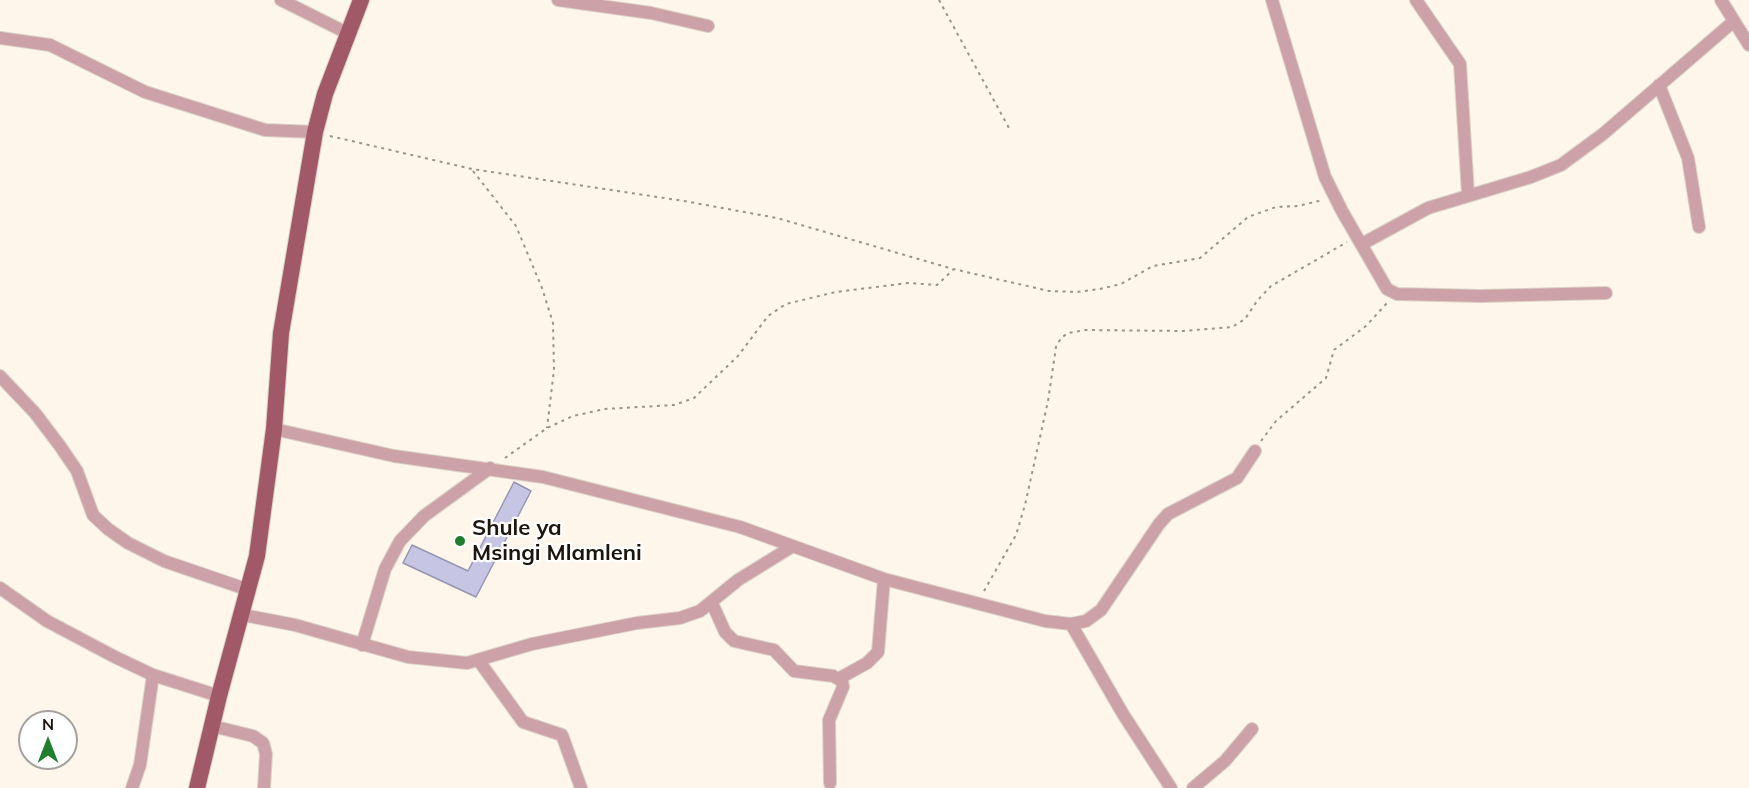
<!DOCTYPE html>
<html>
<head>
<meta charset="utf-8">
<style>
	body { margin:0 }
	#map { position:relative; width:1749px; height:788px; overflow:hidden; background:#fef5eb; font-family:Mulish,sans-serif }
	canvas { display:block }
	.north { position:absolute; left:18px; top:710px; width:60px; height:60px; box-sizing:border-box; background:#fff; border:2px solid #a5a19e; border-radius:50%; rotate:0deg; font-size:16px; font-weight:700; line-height:24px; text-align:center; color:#1d150c }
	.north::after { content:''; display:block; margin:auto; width:21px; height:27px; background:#1f7d2e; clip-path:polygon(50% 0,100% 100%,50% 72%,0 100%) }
</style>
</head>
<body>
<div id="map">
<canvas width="1749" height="788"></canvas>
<div class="north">N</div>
</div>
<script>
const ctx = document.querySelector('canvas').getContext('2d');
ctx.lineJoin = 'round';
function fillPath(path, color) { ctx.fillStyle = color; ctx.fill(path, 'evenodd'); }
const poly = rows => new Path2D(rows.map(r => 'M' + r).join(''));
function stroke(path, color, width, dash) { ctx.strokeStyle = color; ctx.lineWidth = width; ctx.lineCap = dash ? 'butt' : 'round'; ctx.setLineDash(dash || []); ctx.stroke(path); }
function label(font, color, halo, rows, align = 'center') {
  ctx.font = font + ' Mulish,sans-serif'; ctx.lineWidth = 4.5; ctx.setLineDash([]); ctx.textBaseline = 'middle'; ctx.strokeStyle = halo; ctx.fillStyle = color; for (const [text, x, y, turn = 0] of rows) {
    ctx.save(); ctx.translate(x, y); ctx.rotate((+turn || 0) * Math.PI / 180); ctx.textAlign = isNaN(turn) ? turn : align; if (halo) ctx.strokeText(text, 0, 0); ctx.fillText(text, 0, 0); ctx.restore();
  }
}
const building = poly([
	[514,482,531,491,476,597,403,563,412,545,468,571,514,482]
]);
const path = poly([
	[939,0,1009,128],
	[330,136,472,169,684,201,777,218,953,269,1049,291,1077,292,1100,289,1121,284,1153,266,1200,258,1248,217,1276,207,1298,206,1323,200],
	[473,171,516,226,542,288,553,323,554,370,547,428],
	[1261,441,1276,421,1326,378,1334,350,1366,326,1387,303],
	[505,458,547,428,573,416,605,409,674,405,694,398,738,356,768,316,786,304,836,292,908,283,937,285,953,270],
	[984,591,1016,535,1025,505,1048,401,1056,347,1061,338,1068,333,1085,330,1183,331,1232,327,1245,319,1257,301,1271,286,1347,242]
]);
const minor = poly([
	[281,0,347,33],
	[558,0,651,13,708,26],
	[1272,0,1325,177,1342,211,1387,289,1397,294,1481,296,1606,293],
	[1416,0,1460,64,1468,194],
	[1721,0,1749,45],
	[0,38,50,45,145,92,265,130,315,132],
	[1659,85,1688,158,1699,227],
	[1362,244,1428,208,1531,177,1561,165,1603,134,1734,21],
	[0,376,35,413,60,446,77,471,93,515,108,529,128,543,164,561,249,590],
	[274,429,394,456,543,477,740,527,884,579,1045,621,1071,624,1086,621,1101,610,1159,524,1168,514,1237,478,1255,451],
	[0,588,47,621,115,657,153,675,219,696],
	[712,603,725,632,734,641,774,650,794,671,833,676,842,681,843,687,829,720,830,783],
	[243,615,295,625,408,657,467,663,532,644,637,623,680,618,700,611,738,580,793,546],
	[1071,624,1123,714,1171,788],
	[362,645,385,569,400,541,424,516,490,468],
	[479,661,523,722,562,735,581,788],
	[840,678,867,663,878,652,884,579],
	[212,726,253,736,263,743,266,754,264,788],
	[132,788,140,765,153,675],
	[1193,788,1225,761,1252,729]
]);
const major = poly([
	[197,788,219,696,257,556,274,429,281,333,315,132,325,94,361,0]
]);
const markers = [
	[460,541,6,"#1f7d2e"]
];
const poiNames = [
	["Shule ya",472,528],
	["Msingi Mlamleni",472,553]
];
fillPath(building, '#c6c6e4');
stroke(building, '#9696b2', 1.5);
stroke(minor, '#dad1c7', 14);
stroke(major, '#dad1c7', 18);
stroke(path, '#9b9288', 2, [3, 4.5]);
stroke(minor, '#cca2a8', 12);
stroke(major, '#a25967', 16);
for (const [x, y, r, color] of markers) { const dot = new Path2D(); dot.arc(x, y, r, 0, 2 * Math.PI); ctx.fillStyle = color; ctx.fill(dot); stroke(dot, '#fff', 2); }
label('bold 22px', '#1d150c', '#fff', poiNames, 'left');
</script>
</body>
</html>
